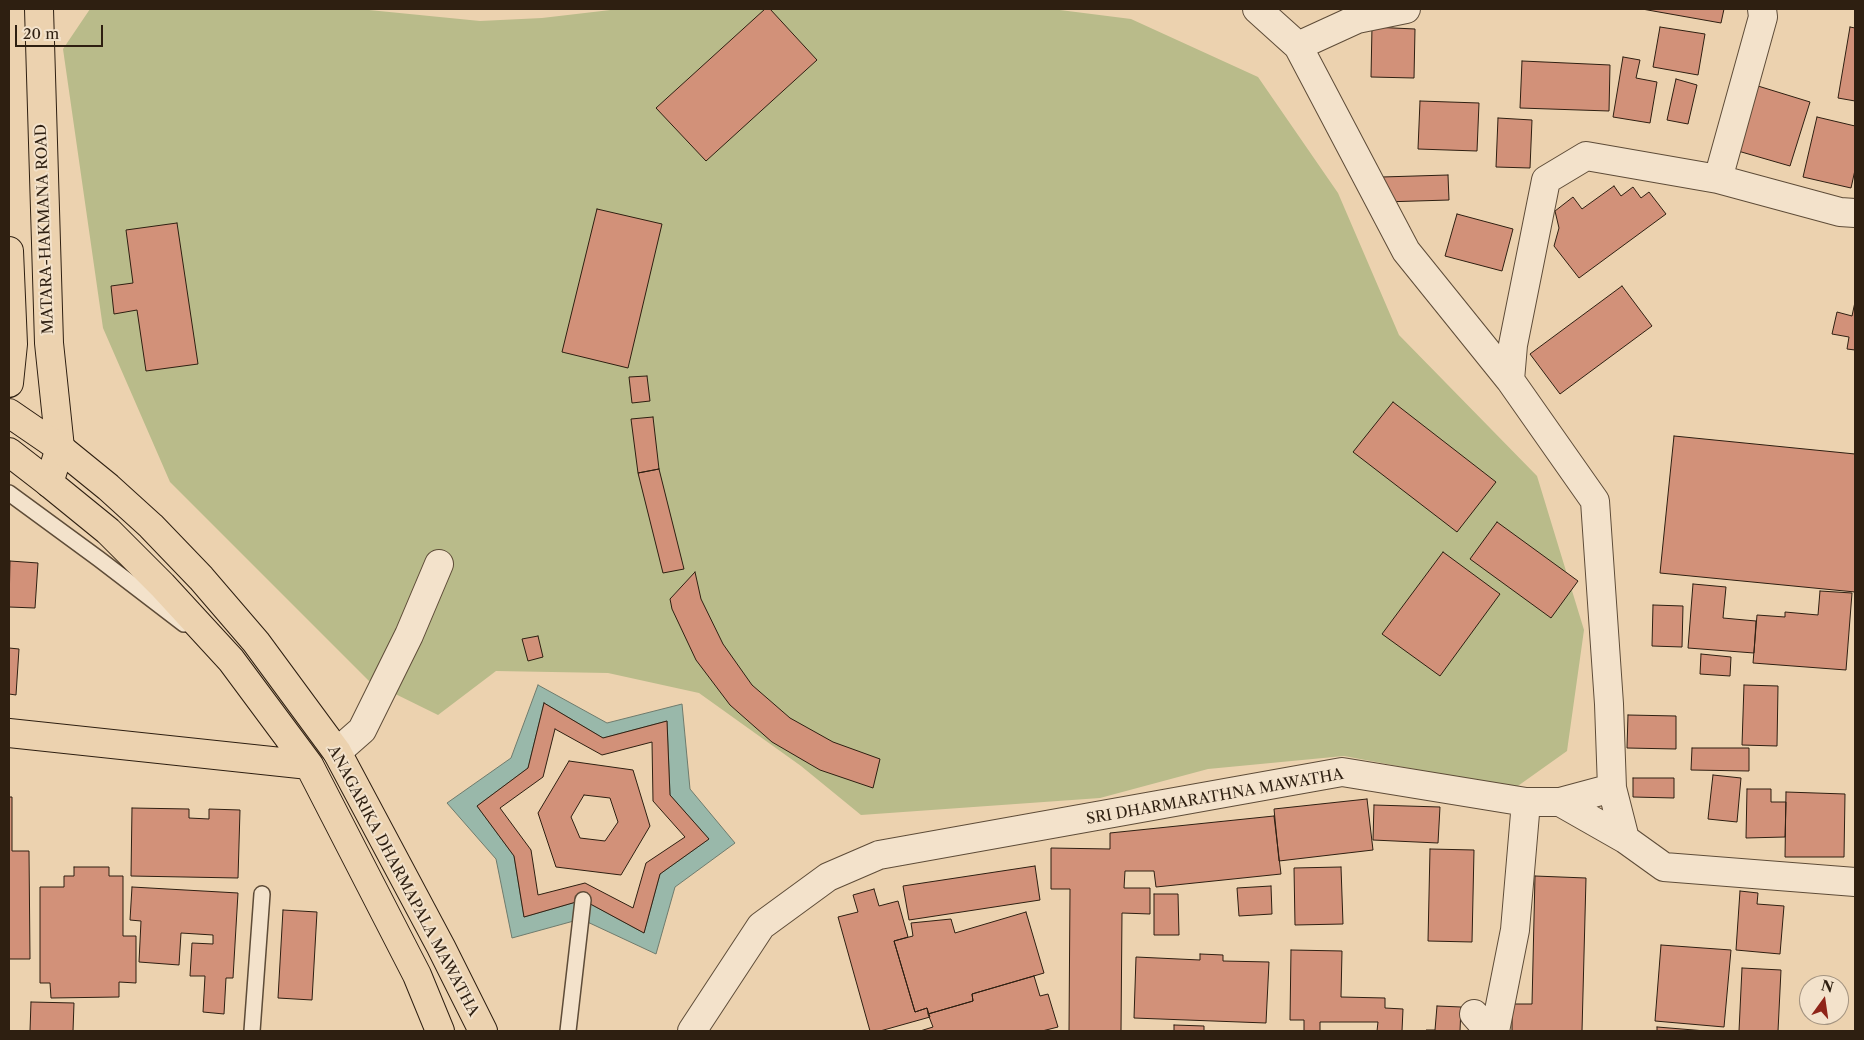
<!DOCTYPE html>
<html>
<head>
<meta charset="utf-8">
<style>
	body { margin:0 }
	#map { position:relative; width:1864px; height:1040px; overflow:hidden; background:#ecd2af; font-family:"Libre Caslon Text",serif }
	canvas { display:block }
	.frame { position:absolute; inset:0; border:10px solid #2e1f11; pointer-events:none }
	.north { position:absolute; left:1799px; top:975px; width:50px; height:50px; box-sizing:border-box; background:#f3e2cb; border:1px solid #a49481; border-radius:50%; rotate:14deg; font-size:14px; font-weight:700; line-height:20px; text-align:center; color:#2e1f11 }
	.north::after { content:''; display:block; margin:auto; width:18px; height:22px; background:#8f2418; clip-path:polygon(50% 0,100% 100%,50% 72%,0 100%) }
	.scale { position:absolute; left:15px; top:25px; width:88px; height:22px; box-sizing:border-box; border:2px solid #2e1f11; border-top:0; padding-left:6px; font-size:15px; line-height:18px; white-space:nowrap; color:#2e1f11; -webkit-text-stroke:4px #f3e2cb; paint-order:stroke }
</style>
</head>
<body>
<div id="map">
<canvas width="1864" height="1040"></canvas>
<div class="frame"></div>
<div class="north">N</div>
<div class="scale">20 m</div>
</div>
<script>
const ctx = document.querySelector('canvas').getContext('2d');
ctx.lineJoin = 'round';
function fillPath(path, color) { ctx.fillStyle = color; ctx.fill(path, 'evenodd'); }
const poly = rows => new Path2D(rows.map(r => 'M' + r).join(''));
function stroke(path, color, width, dash) { ctx.strokeStyle = color; ctx.lineWidth = width; ctx.lineCap = dash ? 'butt' : 'round'; ctx.setLineDash(dash || []); ctx.stroke(path); }
function label(font, color, halo, rows, align = 'center') {
  ctx.font = font + ' "Libre Caslon Text",serif'; ctx.lineWidth = 4; ctx.setLineDash([]); ctx.textBaseline = 'middle'; ctx.strokeStyle = halo; ctx.fillStyle = color; for (const [text, x, y, turn = 0] of rows) {
    ctx.save(); ctx.translate(x, y); ctx.rotate((+turn || 0) * Math.PI / 180); ctx.textAlign = isNaN(turn) ? turn : align; if (halo) ctx.strokeText(text, 0, 0); ctx.fillText(text, 0, 0); ctx.restore();
  }
}
const green = poly([
	[90,9,359,9,480,21,542,18,619,9,1052,9,1131,19,1258,77,1338,193,1399,335,1537,476,1584,630,1567,751,1515,788,1344,756,1208,769,1100,798,861,815,801,766,699,693,608,673,496,671,438,715,369,681,170,482,103,328,63,49]
]);
const water = poly([
	[538,685,607,723,682,704,690,789,735,843,675,887,656,954,581,919,512,938,496,859,447,803,511,758,538,685],
	[544,703,603,738,667,721,670,795,709,839,660,874,644,933,583,900,524,917,514,856,477,806,528,768,544,703]
]);
const building = poly([
	[765,9,770,9,817,60,706,161,656,108,765,9],
	[1642,9,1724,9,1721,23,1642,9],
	[1372,27,1415,29,1414,78,1371,77,1372,27],
	[1660,27,1705,34,1698,75,1653,67,1660,27],
	[1850,27,1855,28,1855,101,1838,98,1850,27],
	[1623,57,1640,60,1636,78,1657,82,1650,123,1613,117,1623,57],
	[1522,61,1610,65,1609,111,1520,108,1522,61],
	[1676,79,1697,85,1688,124,1667,120,1676,79],
	[1758,86,1810,102,1790,166,1738,151,1758,86],
	[1420,101,1479,103,1477,151,1418,149,1420,101],
	[1817,117,1855,126,1855,170,1851,188,1803,177,1817,117],
	[1498,118,1532,120,1530,168,1496,167,1498,118],
	[1448,175,1449,200,1383,202,1382,177,1448,175],
	[1614,186,1621,196,1633,187,1641,198,1649,192,1666,214,1579,278,1554,246,1559,228,1555,211,1573,197,1582,209,1614,186],
	[597,209,662,224,628,368,562,352,597,209],
	[1457,214,1513,229,1502,271,1445,256,1457,214],
	[177,223,198,364,146,371,137,310,114,314,111,286,133,283,126,230,177,223],
	[1622,286,1652,326,1560,394,1530,354,1622,286],
	[1855,302,1855,350,1847,349,1849,337,1832,334,1837,312,1852,316,1855,302],
	[647,376,650,401,632,403,629,377,647,376],
	[1393,402,1496,482,1457,532,1353,452,1393,402],
	[653,417,659,469,638,473,631,419,653,417],
	[1674,436,1855,454,1855,592,1660,573,1674,436],
	[659,469,684,569,663,573,638,473,659,469],
	[1497,522,1578,581,1551,618,1470,559,1497,522],
	[1443,552,1500,594,1440,676,1382,634,1443,552],
	[10,561,38,563,35,608,9,607,10,561],
	[695,572,701,599,723,644,752,685,790,718,833,742,880,759,873,788,820,770,772,742,730,705,696,660,672,609,670,599,695,572],
	[1693,584,1726,587,1723,618,1756,621,1754,653,1688,648,1693,584],
	[1820,591,1852,593,1846,670,1753,663,1757,615,1785,617,1785,612,1818,615,1820,591],
	[1653,605,1683,606,1682,647,1652,646,1653,605],
	[538,636,543,657,528,661,522,639,538,636],
	[9,648,19,649,16,695,9,694,9,648],
	[1701,654,1731,657,1730,676,1700,674,1701,654],
	[1744,685,1778,686,1777,746,1742,745,1744,685],
	[544,703,603,738,667,721,670,795,709,839,660,874,644,933,583,900,524,917,514,856,477,806,528,768,544,703],
	[555,729,602,755,652,742,653,801,685,837,646,863,633,908,585,883,538,895,531,850,500,808,543,777,555,729],
	[1628,715,1676,716,1676,749,1627,748,1628,715],
	[1692,748,1749,748,1749,771,1691,770,1692,748],
	[569,761,633,770,650,826,621,875,556,867,538,813,569,761],
	[584,795,610,798,618,822,605,841,580,838,571,817,584,795],
	[1713,775,1741,778,1737,822,1708,819,1713,775],
	[1633,778,1674,778,1674,798,1633,797,1633,778],
	[1747,789,1771,789,1771,802,1786,802,1785,837,1746,838,1747,789],
	[1786,792,1845,794,1844,857,1785,857,1786,792],
	[9,797,12,797,12,851,29,851,30,959,9,959,9,797],
	[1367,799,1373,850,1279,861,1274,809,1367,799],
	[1374,805,1440,807,1438,843,1373,840,1374,805],
	[132,808,189,809,189,818,209,819,209,809,240,810,238,878,131,876,132,808],
	[1274,816,1281,874,1156,887,1154,871,1125,871,1124,888,1150,888,1150,914,1122,913,1121,1031,1069,1031,1070,889,1051,889,1051,848,1110,849,1110,833,1274,816],
	[1430,849,1474,850,1472,942,1428,941,1430,849],
	[1035,866,1040,900,909,920,903,886,1035,866],
	[74,867,109,867,109,876,123,876,123,936,136,936,136,983,119,982,119,997,51,998,50,983,40,983,40,887,64,887,64,876,74,876,74,867],
	[1341,867,1343,924,1295,925,1294,868,1341,867],
	[1535,876,1586,878,1582,1031,1512,1031,1512,1004,1532,1004,1535,876],
	[1271,886,1272,914,1239,916,1237,888,1271,886],
	[132,887,238,893,233,978,226,978,224,1014,203,1012,205,976,190,976,192,943,213,944,213,935,181,933,179,965,139,962,141,921,130,920,132,887],
	[874,889,879,906,898,901,908,937,894,941,915,1012,927,1008,930,1017,880,1031,870,1031,838,917,858,912,853,895,874,889],
	[1740,891,1758,893,1757,904,1784,906,1780,954,1736,950,1740,891],
	[1154,894,1178,894,1179,935,1154,935,1154,894],
	[283,910,317,912,312,1000,278,998,283,910],
	[1026,912,1044,973,972,994,973,1001,928,1014,927,1008,915,1012,894,941,913,936,911,923,951,919,955,933,1026,912],
	[1661,945,1731,950,1724,1027,1655,1021,1661,945],
	[1291,950,1342,951,1341,997,1385,998,1385,1008,1403,1009,1402,1031,1377,1031,1378,1022,1320,1022,1320,1031,1304,1031,1304,1020,1290,1020,1291,950],
	[1200,954,1223,955,1223,961,1269,962,1266,1023,1134,1018,1136,957,1200,960,1200,954],
	[1742,968,1781,970,1778,1031,1739,1031,1742,968],
	[1034,976,1040,996,1048,994,1058,1027,1042,1031,920,1031,933,1027,928,1014,973,1001,972,994,1034,976],
	[31,1002,74,1003,73,1031,30,1031,31,1002],
	[1437,1006,1461,1007,1460,1031,1426,1031,1426,1030,1435,1030,1437,1006],
	[1174,1025,1204,1026,1204,1031,1174,1031,1174,1025],
	[1657,1027,1706,1031,1657,1031,1657,1027]
]);
const lane = poly([
	[9,493,99,559,184,624],
	[252,1031,262,894],
	[568,1031,583,900]
]);
const street = poly([
	[1257,9,1298,46,1406,251,1510,380,1595,501,1609,704,1612,788,1625,839,1664,867,1855,882],
	[1298,46,1357,19,1406,9],
	[1718,179,1763,17,1762,9],
	[1510,380,1513,345,1546,180,1586,156,1718,179,1840,212,1855,213],
	[337,752,362,730,409,635,439,564],
	[1560,802,1625,839],
	[1474,1014,1489,1031],
	[692,1031,761,926,828,877,879,855,1342,772,1526,802,1560,802,1612,788],
	[1495,1031,1515,930,1526,802]
]);
const primary = poly([
	[39,9,49,343,60,448,49,483],
	[9,251,13,344,9,383]
]);
const highway = poly([
	[9,413,60,448,108,487,151,526,201,578,256,642,337,752,441,947,483,1031],
	[9,452,49,483,108,531,162,585,231,660,309,765,417,975,440,1031],
	[9,733,309,765]
]);
const streetNames = [
	["MATARA-HAKMANA ROAD",45,229,-92],
	["SRI DHARMARATHNA MAWATHA",1215,797,-10],
	["ANAGARIKA DHARMAPALA MAWATHA",403,881,62]
];
fillPath(green, '#b9bb8a');
fillPath(water, '#99b8aa');
stroke(water, '#6e7b6d', 1);
fillPath(building, '#d29179');
stroke(building, '#2e1f11', 1);
stroke(lane, '#5e4c38', 18);
stroke(street, '#5e4c38', 30);
stroke(primary, '#2e1f11', 30);
stroke(highway, '#2e1f11', 30);
stroke(lane, '#f3e2cb', 15);
stroke(street, '#f3e2cb', 28);
stroke(primary, '#ecd2af', 28);
stroke(highway, '#ecd2af', 28);
label('15px', '#2e1f11', '#f3e2cb', streetNames);
</script>
</body>
</html>
